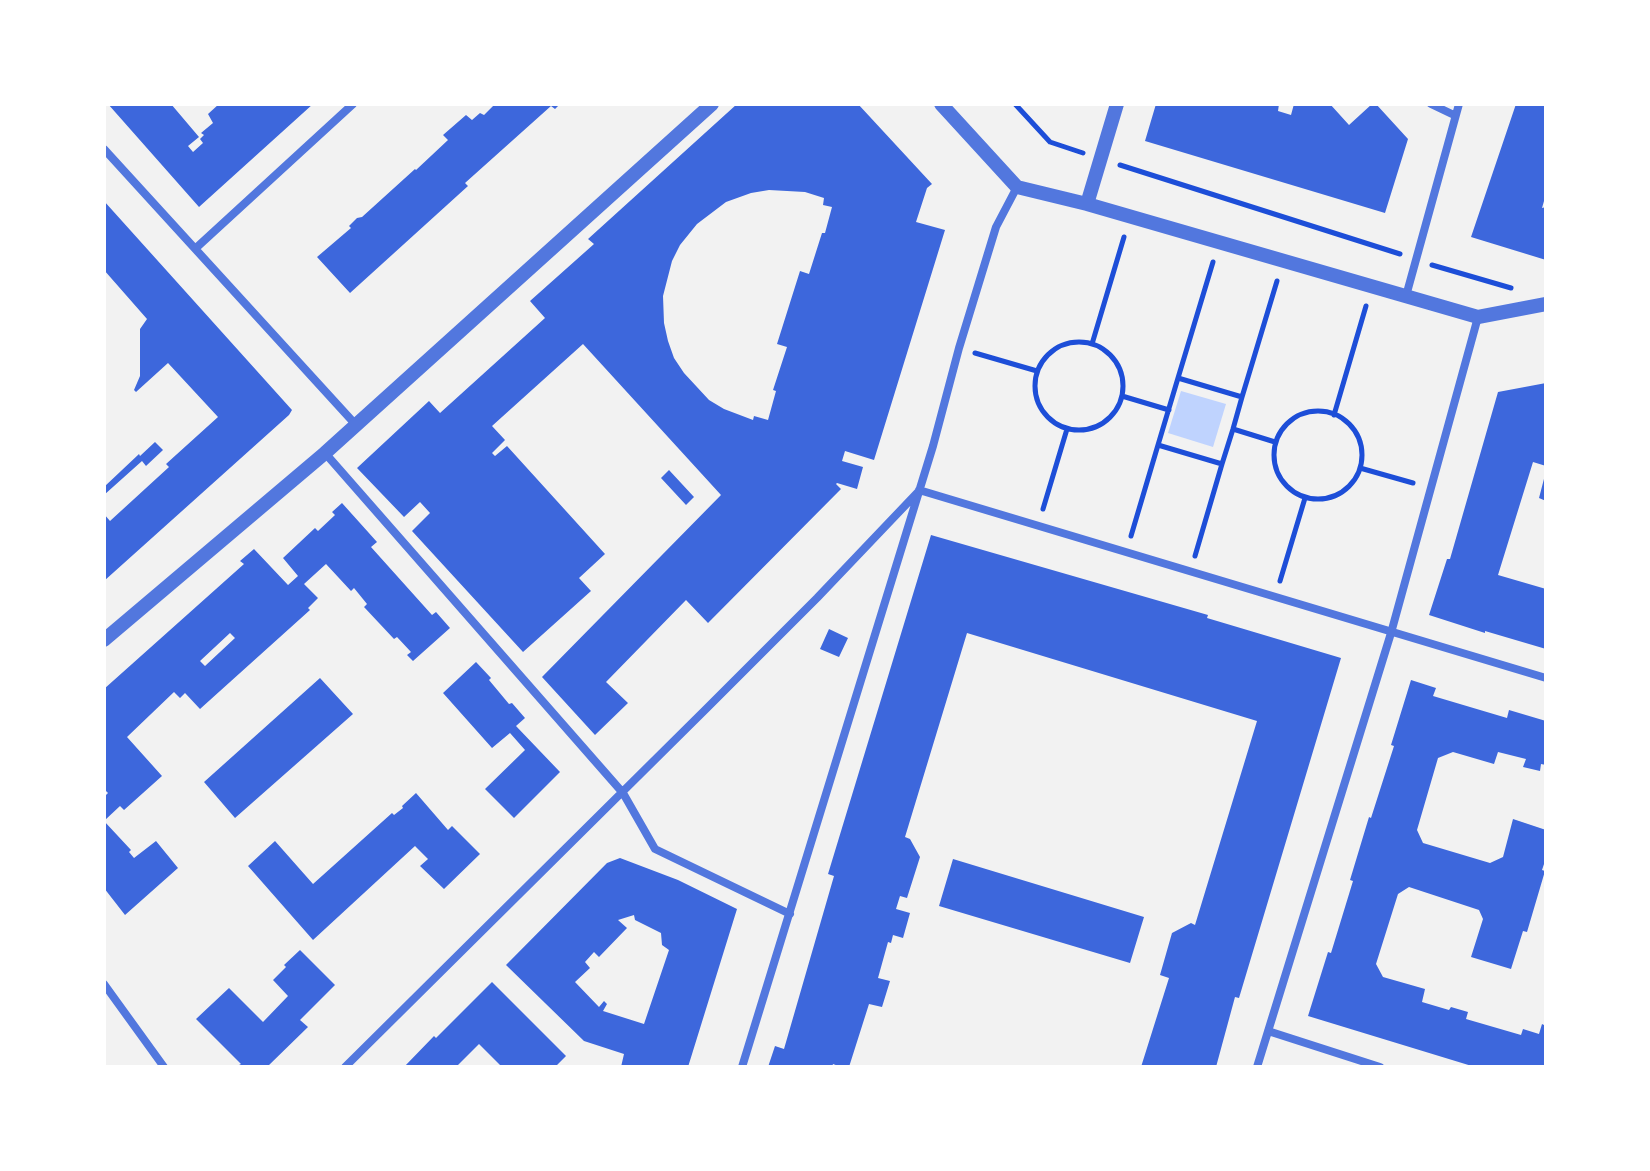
<!DOCTYPE html>
<html>
<head>
<meta charset="utf-8">
<style>
	body { margin:0 }
	#map { position:relative; width:1650px; height:1171px; overflow:hidden; background:#f2f2f2; font-family:"Zilla Slab",serif }
	canvas { display:block }
	.frame { position:absolute; inset:0; border:106px solid #fff; pointer-events:none }
</style>
</head>
<body>
<div id="map">
<canvas width="1650" height="1171"></canvas>
<div class="frame"></div>
</div>
<script>
const ctx = document.querySelector('canvas').getContext('2d');
ctx.lineJoin = 'round';
function fillPath(path, color) { ctx.fillStyle = color; ctx.fill(path, 'evenodd'); }
const poly = rows => new Path2D(rows.map(r => 'M' + r).join(''));
function stroke(path, color, width, dash) { ctx.strokeStyle = color; ctx.lineWidth = width; ctx.lineCap = dash ? 'butt' : 'round'; ctx.setLineDash(dash || []); ctx.stroke(path); }
const water = poly([
	[1181,391,1226,404,1213,447,1168,433]
]);
const building = poly([
	[108,104,171,104,199,137,188,146,193,152,203,143,200,139,204,135,201,133,213,123,208,114,219,104,313,104,199,207],
	[495,104,560,104,555,109,551,106,465,183,468,186,350,293,317,257,351,228,349,226,357,218,362,217,415,169,416,170,448,140,443,135,466,115,472,120,480,113,484,115],
	[737,104,858,104,932,184,927,188,916,222,945,230,874,460,845,451,842,461,863,467,857,489,837,483,836,484,841,489,708,623,686,600,606,682,628,703,595,735,542,677,721,495,583,344,492,426,505,440,492,453,495,456,507,446,605,554,579,578,591,591,523,652,412,531,430,513,420,502,404,517,357,468,429,401,440,413,545,318,530,301,594,244,588,239],
	[769,190,805,192,824,198,823,205,832,207,825,233,822,233,809,274,800,271,777,344,787,347,773,390,776,391,768,420,754,416,753,420,724,409,709,400,684,373,674,358,668,341,664,323,663,296,672,261,680,245,697,224,726,202,751,193],
	[1156,104,1279,104,1278,111,1291,115,1294,104,1330,104,1349,125,1372,104,1376,104,1408,139,1385,213,1145,141],
	[1516,104,1546,104,1546,194,1542,208,1546,207,1546,260,1471,237],
	[104,201,292,410,289,415,104,581,104,514,110,521,169,467,166,464,218,417,168,363,136,392,134,390,140,376,140,329,147,319,104,270],
	[1546,383,1546,466,1533,462,1498,575,1546,589,1546,649,1485,631,1485,633,1429,615,1447,559,1450,559,1498,392],
	[155,442,163,450,146,466,142,461,104,495,104,487,139,454,140,456],
	[669,470,694,497,686,505,661,478],
	[1545,475,1546,476,1546,501,1539,498],
	[342,503,377,542,371,547,432,615,436,612,450,628,413,661,407,655,411,652,397,637,394,639,364,607,367,604,354,588,351,591,326,564,304,584,318,598,308,608,310,610,200,709,185,693,180,698,174,692,127,737,162,776,124,810,120,806,104,821,131,850,129,852,134,858,156,841,178,868,125,915,104,888,104,797,108,793,104,789,104,689,244,564,240,561,254,549,288,585,298,576,283,558,315,528,318,531,335,515,332,512],
	[230,633,235,638,205,666,200,661],
	[931,535,1208,615,1207,618,1341,658,1239,998,1235,997,1216,1067,1141,1067,1169,978,1160,975,1172,933,1191,923,1195,925,1257,721,967,633,905,837,910,839,920,857,907,898,900,896,896,909,910,913,903,938,893,935,891,943,888,942,878,978,890,981,882,1007,869,1004,849,1067,841,1067,833,1064,832,1067,768,1067,775,1046,784,1049,834,876,828,874],
	[829,629,848,638,839,657,820,649],
	[476,662,491,678,489,680,509,704,512,703,525,718,516,726,560,772,514,818,485,789,525,750,510,733,492,748,443,693],
	[320,678,353,714,235,818,204,782],
	[1411,680,1436,688,1433,696,1507,718,1509,710,1546,721,1546,765,1541,764,1540,771,1523,767,1526,759,1498,752,1494,764,1453,752,1438,758,1417,830,1423,843,1490,863,1503,857,1513,819,1546,830,1546,858,1542,870,1545,871,1527,932,1523,931,1511,969,1471,957,1483,919,1479,910,1409,887,1398,894,1376,964,1383,977,1425,989,1422,1002,1449,1010,1451,1007,1468,1012,1466,1019,1521,1035,1523,1029,1539,1034,1542,1024,1546,1026,1546,1067,1475,1067,1308,1016,1328,952,1331,953,1353,881,1350,880,1369,817,1371,818,1394,746,1391,745],
	[416,793,448,830,452,826,480,854,444,889,420,866,428,859,415,846,313,940,248,866,275,841,313,884,392,813,394,815,403,808,402,806],
	[620,858,678,880,737,909,688,1067,621,1067,624,1054,584,1041,506,965,607,863],
	[634,915,635,920,661,933,662,945,669,950,644,1024,603,1011,607,1004,604,1001,599,1007,575,982,590,968,585,962,594,952,599,957,627,928,618,920],
	[953,859,1144,917,1130,963,939,906],
	[300,950,335,985,300,1020,308,1027,267,1067,241,1067,239,1065,241,1064,196,1019,229,988,263,1022,288,996,273,980,286,967,284,965],
	[492,982,566,1056,555,1067,502,1067,479,1044,456,1067,404,1067,434,1036,436,1038]
]);
const path = poly([
	[1015,104,1050,142,1083,153],
	[1120,165,1400,254],
	[1432,265,1511,288],
	'1035 386a44 44 0 1 1 88 0a44 44 0 1 1-88 0Z',
	[1092,344,1124,237],
	[975,353,1037,371],
	[1178,378,1213,262],
	[1122,396,1169,410],
	[1242,397,1178,378,1158,445,1222,464,1233,429,1242,397,1277,281],
	'1274 455a44 44 0 1 1 88 0a44 44 0 1 1-88 0Z',
	[1334,415,1366,306],
	[1233,429,1275,442],
	[1360,468,1413,483],
	[1043,509,1067,429],
	[1131,536,1158,445],
	[1195,556,1222,464],
	[1280,581,1305,498]
]);
const minor = poly([
	[1431,104,1454,115],
	[104,149,356,425],
	[196,248,353,104],
	[1406,296,1459,104],
	[325,453,623,793,655,849,790,914],
	[919,490,1546,678],
	[104,984,164,1067],
	[1268,1031,1380,1067],
	[345,1067,706,709,817,598,918,492],
	[742,1067,933,446,959,348,996,227,1017,187],
	[1257,1067,1391,633,1478,317]
]);
const tertiary = poly([
	[941,104,1017,187,1087,204,1478,317,1546,304],
	[1087,204,1117,104],
	[104,640,325,453,712,104]
]);
fillPath(water, '#bfd3fe');
fillPath(building, '#3d67dc');
stroke(path, '#1d4ed8', 5);
stroke(minor, '#5277de', 8);
stroke(tertiary, '#5277de', 14);
</script>
</body>
</html>
